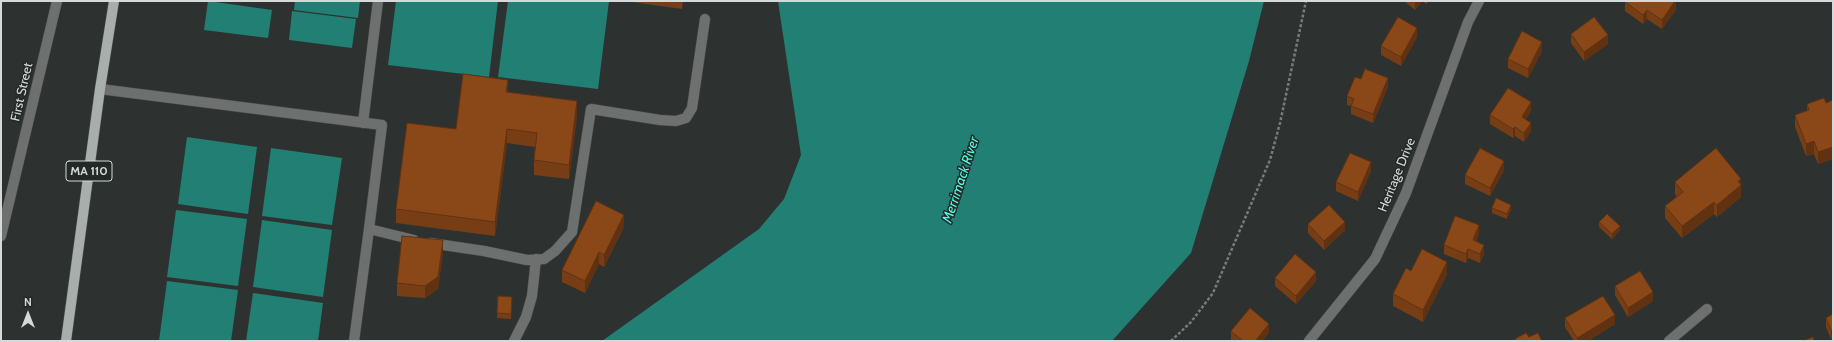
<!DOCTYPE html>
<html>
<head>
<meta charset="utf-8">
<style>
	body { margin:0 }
	#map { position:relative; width:1834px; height:342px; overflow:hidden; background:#2d3231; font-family:Cabin,sans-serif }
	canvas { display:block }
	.frame { position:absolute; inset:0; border:2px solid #d6d9d9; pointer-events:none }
	.north { position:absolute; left:8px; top:294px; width:40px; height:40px; -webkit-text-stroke:3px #232927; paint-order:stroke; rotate:0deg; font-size:11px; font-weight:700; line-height:16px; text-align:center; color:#d6d9d9 }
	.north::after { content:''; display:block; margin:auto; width:14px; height:18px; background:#d6d9d9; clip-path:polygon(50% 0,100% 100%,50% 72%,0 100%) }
</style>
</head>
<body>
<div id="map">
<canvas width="1834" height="342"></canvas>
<div class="frame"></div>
<div class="north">N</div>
</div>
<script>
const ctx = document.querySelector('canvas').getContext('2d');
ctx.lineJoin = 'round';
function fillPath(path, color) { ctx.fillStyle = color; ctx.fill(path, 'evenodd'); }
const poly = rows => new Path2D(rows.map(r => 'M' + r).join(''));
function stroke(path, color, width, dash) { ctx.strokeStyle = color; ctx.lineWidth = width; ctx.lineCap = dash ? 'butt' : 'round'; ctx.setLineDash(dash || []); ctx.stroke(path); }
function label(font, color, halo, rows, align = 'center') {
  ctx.font = font + ' Cabin,sans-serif'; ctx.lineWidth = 3; ctx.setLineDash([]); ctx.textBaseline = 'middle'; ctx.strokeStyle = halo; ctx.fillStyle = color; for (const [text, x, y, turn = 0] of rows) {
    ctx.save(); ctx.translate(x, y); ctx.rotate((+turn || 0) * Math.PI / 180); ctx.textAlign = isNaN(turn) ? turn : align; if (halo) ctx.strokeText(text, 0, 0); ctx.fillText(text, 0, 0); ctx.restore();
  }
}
const water = poly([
	[208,1,272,10,268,38,204,30],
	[295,1,360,1,358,18,294,10],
	[396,1,498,1,489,77,388,65],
	[508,1,609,1,598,89,498,77],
	[778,1,1264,1,1249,61,1191,253,1112,341,602,341,759,229,784,199,801,155],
	[292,11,356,19,352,48,289,40],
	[187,137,257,147,248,214,178,204],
	[271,148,342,158,332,225,262,216],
	[176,210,247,219,238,286,167,277],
	[262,220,332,230,323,297,253,287],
	[167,281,238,290,231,341,159,341],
	[253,293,323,303,318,341,246,341]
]);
const path = poly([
	[1171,341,1191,322,1213,293,1270,160,1280,123,1306,1]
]);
const minor = poly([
	[100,89,382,125,369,229,414,240],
	[363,123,378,1],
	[1,236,57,1],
	[430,243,484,251,527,260,544,259,555,251,572,232,591,109,660,120,676,121,686,118,692,108,705,19],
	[354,341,369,229],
	[514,341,526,317,532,296,536,259],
	[1309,341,1375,259,1406,193,1468,22,1479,1],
	[1669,341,1707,309]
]);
const major = poly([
	[66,341,100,89,114,1]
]);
const wall = poly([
	[632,1,683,1,682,9,632,2],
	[1404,1,1429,1,1426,4,1422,1,1415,10],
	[1625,2,1676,10,1662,29,1647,19,1643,24,1625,11],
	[1571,34,1608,44,1584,61,1571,43],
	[1417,37,1401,66,1381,55,1381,46],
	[1542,51,1528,78,1508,68,1508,59],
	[1361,79,1388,87,1373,123,1351,114,1351,106,1347,105,1347,96],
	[508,93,577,116,569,179,534,175,534,160,535,147,507,143,495,236,396,223,396,209,456,129],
	[1833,100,1833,159,1818,164,1814,154,1806,156,1795,127,1795,115,1807,111,1807,104,1826,103],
	[1531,111,1526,119,1531,131,1524,142,1515,136,1513,138,1490,124,1490,115],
	[1504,170,1490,196,1465,184,1465,175],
	[1371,171,1358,201,1336,191,1336,182],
	[1675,182,1741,184,1741,197,1717,217,1714,214,1682,238,1665,218,1665,206,1677,197,1675,194],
	[1492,208,1511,209,1507,219,1492,213],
	[1599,222,1620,230,1612,239,1599,227],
	[1308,224,1345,230,1324,250,1308,233],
	[624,227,604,267,599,264,585,293,562,282,562,270],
	[1479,234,1476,242,1484,254,1480,263,1468,258,1466,263,1444,254,1444,245],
	[443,252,438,289,425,298,397,296,397,283],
	[1411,271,1447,274,1423,322,1393,306,1393,294],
	[1275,278,1316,281,1296,304,1275,286],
	[1615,286,1653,301,1628,317,1615,295],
	[498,296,512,297,511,319,497,318],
	[1833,314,1833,338,1831,339,1826,327,1826,318],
	[1565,318,1615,324,1588,341,1574,341,1565,327],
	[1231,331,1269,333,1262,341,1232,341,1231,340]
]);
const shadedWall = poly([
	[1415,1,1422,1,1415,10],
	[1676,1,1676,10,1662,29,1662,20],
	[1647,10,1647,19,1643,24,1643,15],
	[1417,28,1417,37,1401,66,1401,57],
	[1608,35,1608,44,1584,61,1584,52],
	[1542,42,1542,51,1528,78,1528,69],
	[1388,78,1388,87,1373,123,1373,114],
	[508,80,508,94,506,92],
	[577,101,577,116,569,179,569,165],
	[1531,102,1531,111,1522,126,1522,117],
	[1531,123,1531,131,1524,142,1524,133],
	[1515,127,1515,136,1513,138,1513,129],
	[507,129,507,143,495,236,495,222],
	[1814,141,1814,154,1806,156,1806,144],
	[1833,147,1833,159,1818,164,1818,152],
	[1504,161,1504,170,1490,196,1490,188],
	[1371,162,1371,171,1358,201,1358,192],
	[1741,179,1741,197,1717,217,1717,205],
	[1714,202,1714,214,1682,238,1682,226],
	[1511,205,1511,209,1507,219,1507,214],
	[624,215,624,227,604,267,604,255],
	[1345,222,1345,230,1324,250,1324,241],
	[1479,225,1479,234,1473,249,1473,240],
	[1620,226,1620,230,1612,239,1612,234],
	[443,240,443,252,438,289,425,298,425,286],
	[1484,245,1484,254,1480,263,1480,254],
	[1468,249,1468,258,1466,263,1466,254],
	[599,252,599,264,585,293,585,281],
	[1447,262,1447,274,1423,322,1423,310],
	[1316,272,1316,281,1296,304,1296,296],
	[1653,292,1653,301,1628,317,1628,308],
	[1615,315,1615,324,1588,341,1577,341,1577,338],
	[1269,324,1269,333,1262,341,1255,341],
	[1831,330,1833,330,1833,338,1831,339]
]);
const building = poly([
	[1626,1,1675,1,1662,20,1647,10,1643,15,1625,2,1626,1],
	[1398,17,1417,28,1401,57,1381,46,1398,17],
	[1594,17,1608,35,1584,52,1571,34,1594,17],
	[1522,31,1542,42,1528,69,1508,59,1522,31],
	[1365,69,1388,78,1373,114,1351,106,1354,99,1347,96,1355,77,1361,79,1365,69],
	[463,74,508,80,506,92,577,101,569,165,534,160,537,133,507,129,495,222,396,209,407,123,456,129,463,74],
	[1508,88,1531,102,1522,117,1531,123,1524,133,1515,127,1513,129,1490,115,1508,88],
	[1824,98,1826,103,1833,100,1833,147,1818,152,1814,141,1806,144,1795,115,1809,110,1807,104,1824,98],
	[1480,148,1504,161,1490,188,1465,175,1480,148],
	[1716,148,1741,179,1738,181,1741,185,1717,205,1714,202,1682,226,1665,206,1683,192,1675,182,1716,148],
	[1350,153,1371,162,1358,192,1336,182,1350,153],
	[1496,198,1511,205,1507,214,1492,208,1496,198],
	[596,201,624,215,604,255,599,252,585,281,562,270,596,201],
	[1329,205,1345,222,1324,241,1308,224,1329,205],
	[1607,214,1620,226,1612,234,1599,222,1607,214],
	[1455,216,1479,225,1473,240,1484,245,1480,254,1468,249,1466,254,1444,245,1455,216],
	[402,236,443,240,438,277,425,286,397,283,402,236],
	[1422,249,1447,262,1423,310,1393,294,1406,268,1411,271,1422,249],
	[1295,254,1316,272,1296,296,1275,278,1295,254],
	[1640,271,1653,292,1628,308,1615,286,1640,271],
	[498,296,512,297,511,314,497,313,498,296],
	[1603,296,1615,315,1577,338,1565,318,1603,296],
	[1250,308,1269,324,1255,341,1243,341,1231,331,1250,308],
	[1833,314,1833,330,1831,330,1826,318,1833,314],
	[1526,333,1529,337,1538,333,1542,341,1516,341,1515,339,1526,333],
	[1813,337,1814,341,1803,341,1813,337]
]);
const shields = [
	[89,171,46]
];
const shieldNames = [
	["MA 110",89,171]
];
const streetNames = [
	["First Street",22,92,-77],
	["Heritage Drive",1397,175,-68]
];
const waterNames = [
	["Merrimack River",961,180,-72]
];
fillPath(water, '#227f73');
stroke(minor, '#4b504f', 11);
stroke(major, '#4b504f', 11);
stroke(path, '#777b7b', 2.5, [3, 2]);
stroke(minor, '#6d706f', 10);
stroke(major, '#a8aeac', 10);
fillPath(wall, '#773e16');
fillPath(shadedWall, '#613212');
fillPath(building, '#8a4819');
stroke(building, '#613212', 1);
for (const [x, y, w] of shields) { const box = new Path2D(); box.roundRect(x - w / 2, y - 10, w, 20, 3); ctx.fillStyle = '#232927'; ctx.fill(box); stroke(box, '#d6d9d9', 1); }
label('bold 12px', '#d6d9d9', null, shieldNames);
label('13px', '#d6d9d9', '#232927', streetNames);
label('italic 14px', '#59fce6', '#232927', waterNames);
</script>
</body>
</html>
